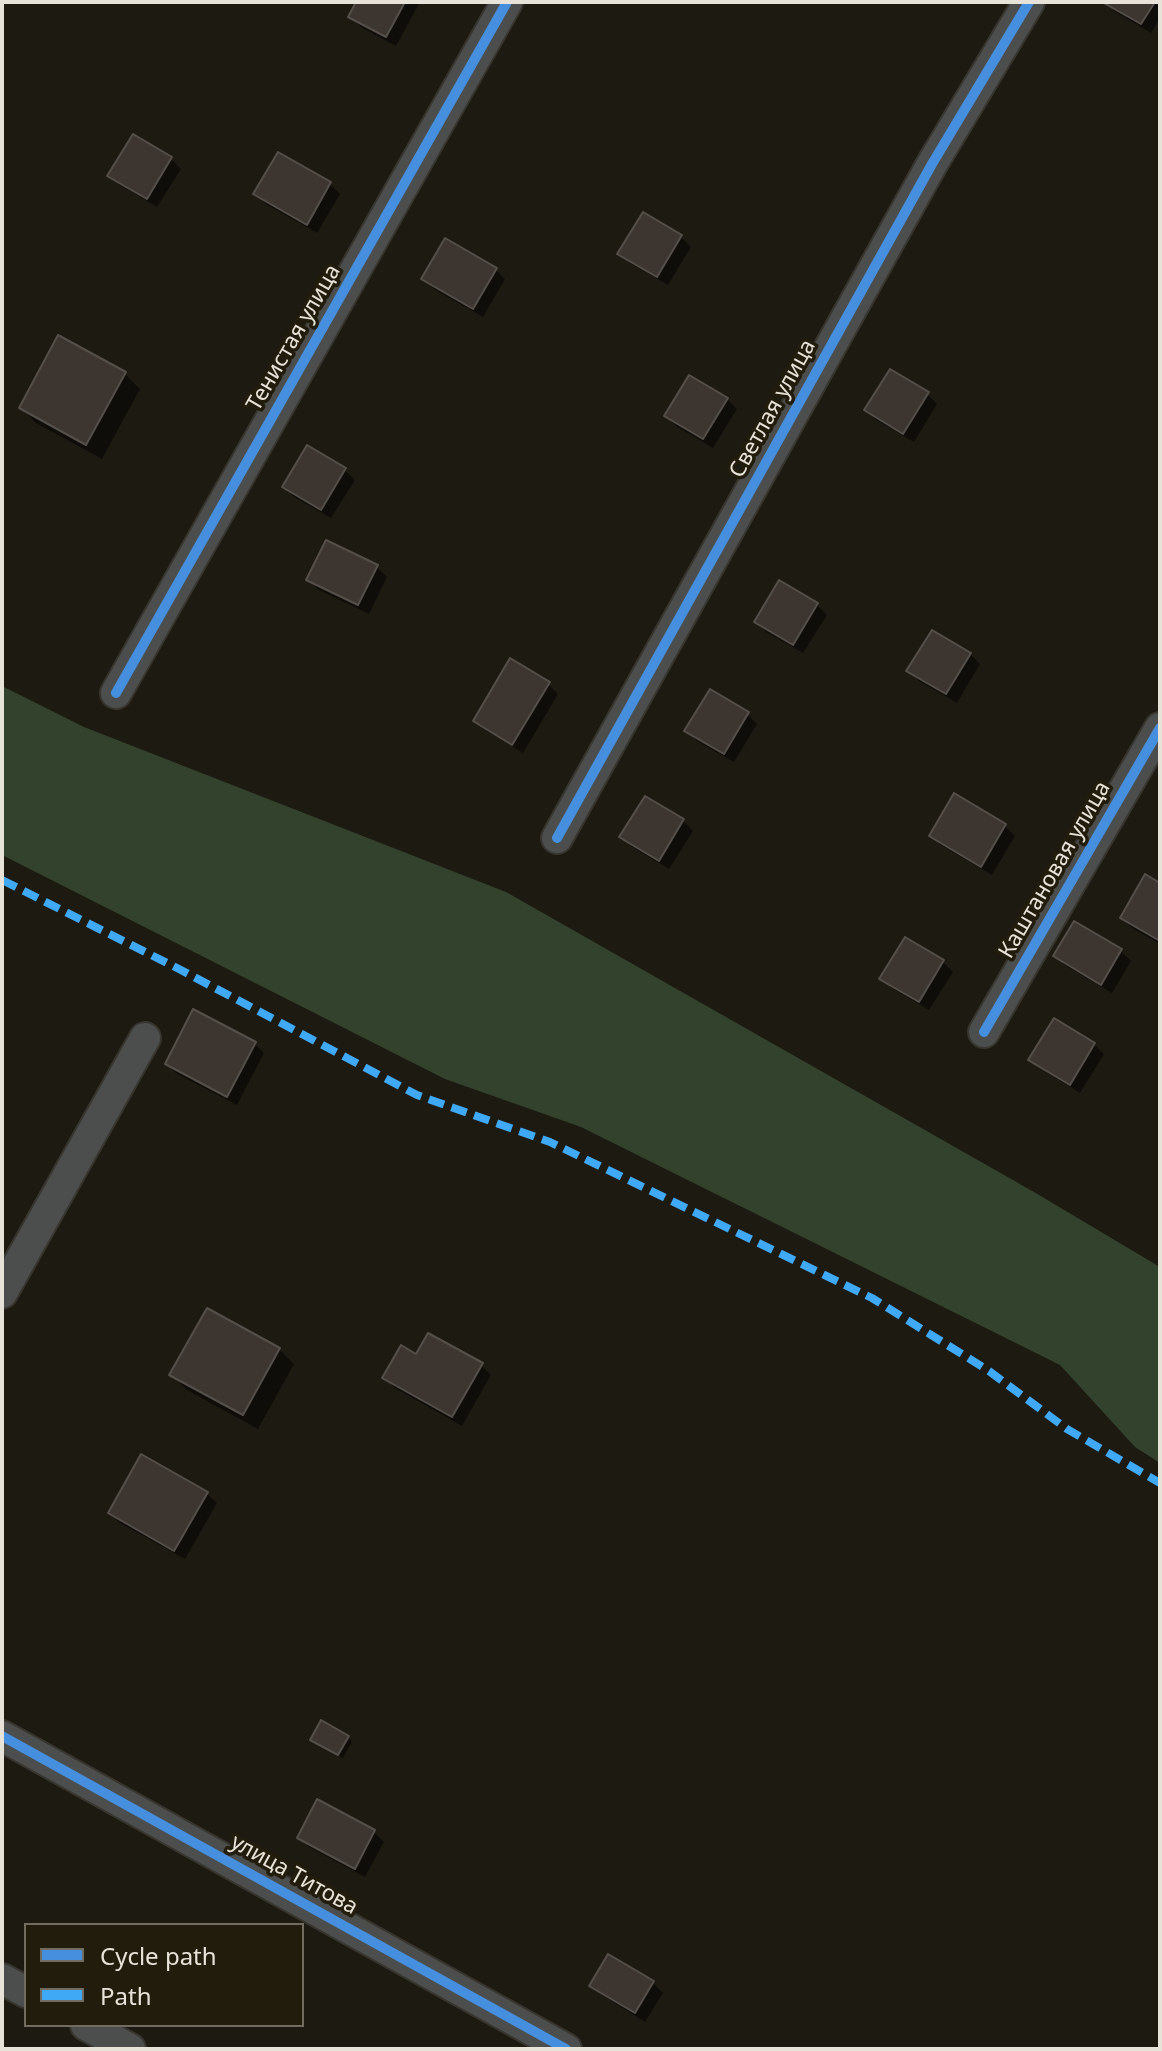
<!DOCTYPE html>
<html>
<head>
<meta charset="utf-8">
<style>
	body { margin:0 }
	#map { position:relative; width:1162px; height:2051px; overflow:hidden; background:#1d1a12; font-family:"Noto Sans",sans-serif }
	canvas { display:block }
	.frame { position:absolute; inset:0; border:4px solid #e7e3d9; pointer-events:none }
	.legend { position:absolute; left:24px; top:1923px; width:280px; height:104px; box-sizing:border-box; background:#221c0d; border:2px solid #716c5f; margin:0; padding:10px 14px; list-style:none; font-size:24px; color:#e7e3d9 }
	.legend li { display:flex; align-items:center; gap:16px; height:40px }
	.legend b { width:40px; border:2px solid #716c5f }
</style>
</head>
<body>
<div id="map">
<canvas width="1162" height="2051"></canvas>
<div class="frame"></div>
<ul class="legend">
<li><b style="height:10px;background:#468fdf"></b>Cycle path</li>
<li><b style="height:10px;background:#3fa9f5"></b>Path</li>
</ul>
</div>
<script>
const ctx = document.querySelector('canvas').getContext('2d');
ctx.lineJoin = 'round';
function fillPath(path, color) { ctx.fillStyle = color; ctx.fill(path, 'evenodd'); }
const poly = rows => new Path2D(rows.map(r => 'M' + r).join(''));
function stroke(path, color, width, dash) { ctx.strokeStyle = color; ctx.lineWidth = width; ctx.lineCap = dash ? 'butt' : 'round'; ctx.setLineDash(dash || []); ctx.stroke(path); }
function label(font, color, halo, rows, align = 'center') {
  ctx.font = font + ' "Noto Sans",sans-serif'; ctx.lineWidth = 7; ctx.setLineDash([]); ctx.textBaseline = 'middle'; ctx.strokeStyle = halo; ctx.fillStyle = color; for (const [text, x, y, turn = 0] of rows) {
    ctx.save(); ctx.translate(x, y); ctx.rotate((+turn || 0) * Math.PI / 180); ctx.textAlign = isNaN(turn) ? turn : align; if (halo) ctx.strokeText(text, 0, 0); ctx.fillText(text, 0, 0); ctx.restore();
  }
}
const forest = poly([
	[2,686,84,727,506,892,1034,1192,1160,1267,1160,1463,1135,1447,1060,1365,581,1127,445,1079,2,855]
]);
const shadow = poly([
	[359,2,420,2,396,46,361,27,351,17],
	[1105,2,1160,2,1160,19,1151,33,1114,11],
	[171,159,181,169,157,207,120,185,110,175],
	[330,184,340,194,317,233,266,204,256,194],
	[644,215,681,237,691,247,668,285,630,263,620,254],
	[495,269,505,279,483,317,434,289,424,279],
	[59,338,125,374,140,389,102,459,36,423,21,408],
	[927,394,937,404,914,442,876,420,866,410],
	[727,399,737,409,713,448,676,426,666,416],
	[345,470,355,480,331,518,294,497,284,487],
	[377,567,387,577,369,614,319,590,309,580],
	[817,605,827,615,803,653,766,632,756,622],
	[970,654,980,664,957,703,919,681,909,671],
	[548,684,558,694,523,753,485,730,475,720],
	[747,714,757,724,734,762,697,741,687,731],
	[955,796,1005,826,1015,836,992,875,941,845,931,835],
	[683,821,693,831,669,869,632,847,622,837],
	[1160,885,1160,944,1132,928,1122,918],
	[1121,951,1131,961,1112,993,1066,966,1056,956],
	[943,962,953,972,929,1010,892,988,882,978],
	[254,1043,264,1053,237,1105,177,1074,167,1064],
	[1094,1044,1104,1054,1080,1093,1041,1069,1031,1059],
	[279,1349,294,1364,258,1429,187,1390,172,1375],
	[417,1357,481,1365,491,1375,462,1426,395,1388,385,1378],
	[207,1494,217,1503,185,1559,120,1523,110,1513],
	[348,1737,352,1742,343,1758,317,1744,313,1740],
	[318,1802,374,1832,384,1842,365,1877,309,1847,299,1837],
	[653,1983,663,1993,645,2022,602,1995,592,1985]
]);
const building = poly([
	[356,2,405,2,386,37,348,17,356,2],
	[1102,2,1155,2,1141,24,1102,2],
	[133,134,172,157,147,199,107,176,133,134],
	[278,152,331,182,307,225,253,194,278,152],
	[643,212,682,235,657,277,617,254,643,212],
	[445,238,497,268,473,309,421,279,445,238],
	[58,335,126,372,86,445,19,408,58,335],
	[890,369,929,392,903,434,864,410,890,369],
	[689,375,728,398,703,439,664,416,689,375],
	[307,445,346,468,321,510,282,487,307,445],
	[326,540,378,565,358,605,306,580,326,540],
	[779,580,818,603,793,645,754,622,779,580],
	[932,630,971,653,946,694,906,671,932,630],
	[510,658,550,682,512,745,473,721,510,658],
	[710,689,749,712,724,754,684,731,710,689],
	[954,793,1006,824,981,867,929,836,954,793],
	[645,796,684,819,659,861,619,837,645,796],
	[1145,874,1160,883,1160,941,1120,918,1145,874],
	[1074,921,1122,949,1101,985,1053,956,1074,921],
	[905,937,944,960,919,1002,879,979,905,937],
	[193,1009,256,1042,227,1097,165,1064,193,1009],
	[1054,1018,1095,1043,1070,1085,1028,1060,1054,1018],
	[207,1308,280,1348,243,1415,169,1375,207,1308],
	[428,1333,483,1363,452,1417,382,1378,401,1345,416,1354,428,1333],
	[141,1454,208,1492,174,1551,108,1513,141,1454],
	[321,1720,349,1736,338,1755,310,1740,321,1720],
	[317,1799,375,1830,355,1869,297,1838,317,1799],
	[608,1954,654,1981,635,2013,589,1986,608,1954]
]);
const minor = poly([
	[116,693,507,2],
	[557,838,932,164,1029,2],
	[984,1032,1160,728],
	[2,1293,145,1038],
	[2,1736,566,2049],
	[2,1979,26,1992],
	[86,2025,130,2049]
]);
const quiet = poly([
	[2,880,179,969,417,1095,550,1142,872,1298,989,1371,1067,1429,1160,1483]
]);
const cycleway = poly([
	[116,693,507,2],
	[557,838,932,164,1029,2],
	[984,1032,1160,728],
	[2,1736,566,2049]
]);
const streetNames = [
	["Тенистая улица",294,338,-60],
	["Светлая улица",773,409,-61],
	["Каштановая улица",1055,870,-60],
	["улица Титова",294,1875,29]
];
fillPath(forest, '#33422c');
fillPath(shadow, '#0007');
fillPath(building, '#3d3630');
stroke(building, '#544f4a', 2);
stroke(minor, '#38352f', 34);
stroke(minor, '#4b4e4c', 30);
stroke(quiet, '#3fa9f5', 8, [16, 8]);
stroke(cycleway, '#468fdf', 10);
label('22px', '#e7e3d9', '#221c0d', streetNames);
</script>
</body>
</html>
